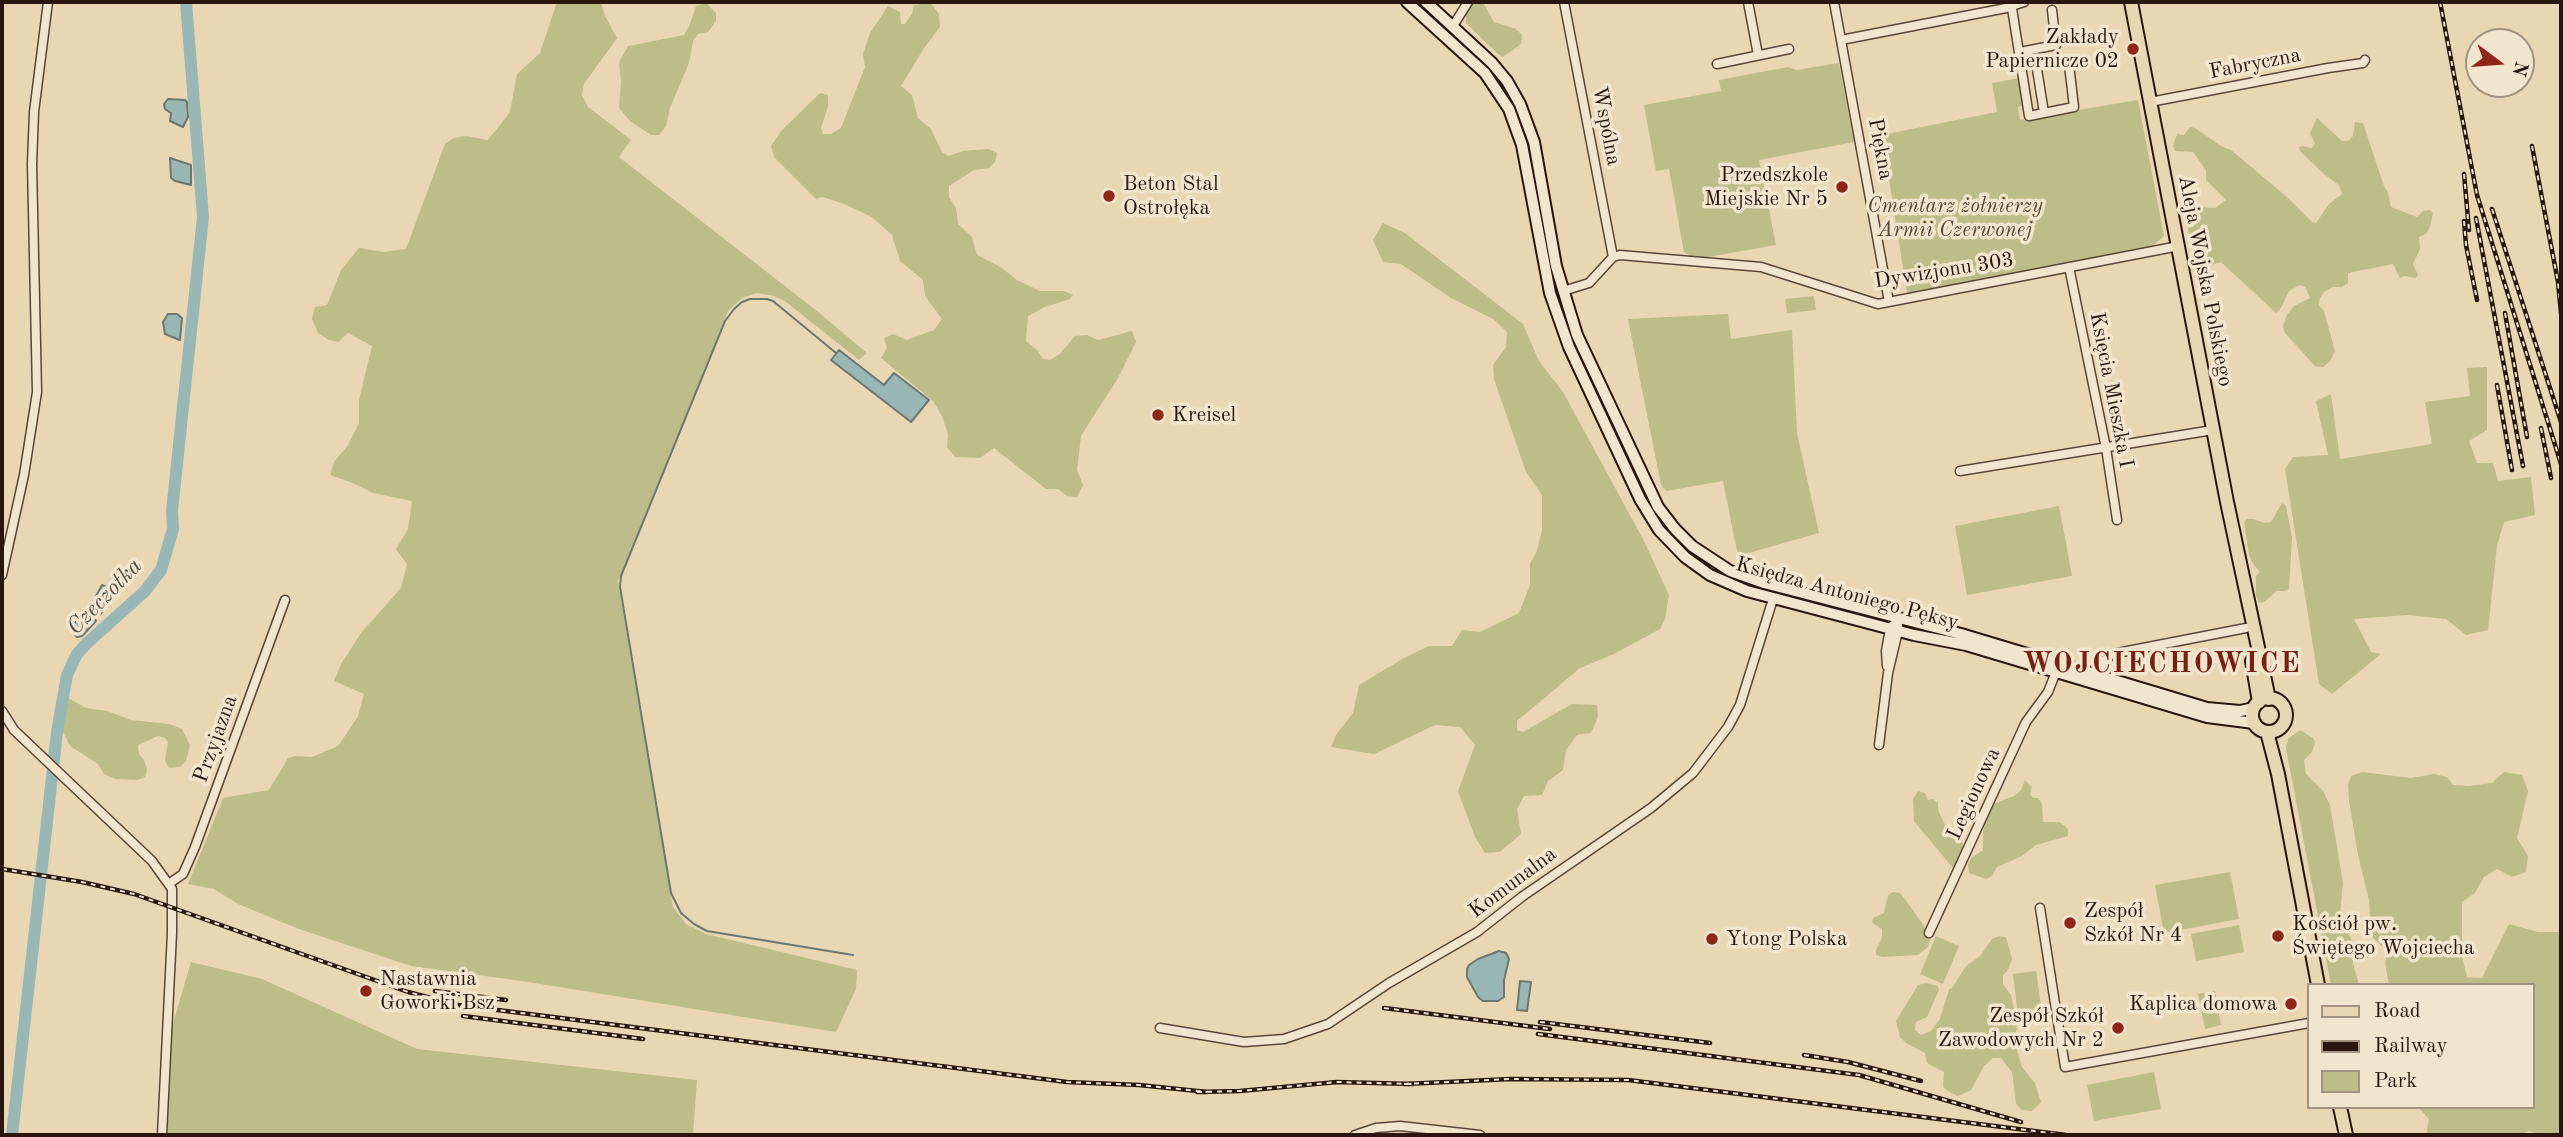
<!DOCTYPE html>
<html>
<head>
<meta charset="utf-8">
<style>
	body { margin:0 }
	#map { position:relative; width:2563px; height:1137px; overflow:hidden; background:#e9d7b4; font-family:"Old Standard TT",serif }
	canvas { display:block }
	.frame { position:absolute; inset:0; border:4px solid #29160e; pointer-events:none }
	.legend { position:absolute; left:2307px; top:983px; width:228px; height:126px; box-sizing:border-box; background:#f1e5ce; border:2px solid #a19281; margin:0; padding:9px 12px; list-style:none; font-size:21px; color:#29160e }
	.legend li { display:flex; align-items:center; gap:14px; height:35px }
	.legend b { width:35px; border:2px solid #a19281 }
	.north { position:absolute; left:2465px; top:28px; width:70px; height:70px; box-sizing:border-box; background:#f1e5ce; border:2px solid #a19281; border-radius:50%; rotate:106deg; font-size:19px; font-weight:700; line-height:28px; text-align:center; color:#29160e }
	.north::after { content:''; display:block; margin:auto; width:24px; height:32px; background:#8f2418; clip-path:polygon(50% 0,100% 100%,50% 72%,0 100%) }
</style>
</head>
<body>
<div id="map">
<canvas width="2563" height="1137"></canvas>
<div class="frame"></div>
<ul class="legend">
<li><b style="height:9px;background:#e9d7b4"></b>Road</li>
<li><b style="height:9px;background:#29160e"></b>Railway</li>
<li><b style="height:19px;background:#bebc88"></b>Park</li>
</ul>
<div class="north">N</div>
</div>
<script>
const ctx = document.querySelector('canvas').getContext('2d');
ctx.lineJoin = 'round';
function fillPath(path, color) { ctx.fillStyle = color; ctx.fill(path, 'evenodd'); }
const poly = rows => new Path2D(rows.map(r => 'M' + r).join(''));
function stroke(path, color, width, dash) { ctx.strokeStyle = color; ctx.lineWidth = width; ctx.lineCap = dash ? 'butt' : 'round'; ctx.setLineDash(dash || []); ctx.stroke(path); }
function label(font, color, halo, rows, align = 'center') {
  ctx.font = font + ' "Old Standard TT",serif'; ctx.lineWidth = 7; ctx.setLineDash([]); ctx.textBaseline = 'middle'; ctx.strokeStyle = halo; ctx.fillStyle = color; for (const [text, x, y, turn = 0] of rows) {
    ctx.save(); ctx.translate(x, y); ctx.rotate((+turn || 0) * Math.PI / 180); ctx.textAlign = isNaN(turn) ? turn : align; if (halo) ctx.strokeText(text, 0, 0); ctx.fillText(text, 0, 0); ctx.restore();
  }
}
const green = poly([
	[557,2,601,2,605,16,617,38,584,84,582,95,588,107,631,140,619,157,817,311,867,353,859,360,786,302,774,296,757,293,742,298,728,311,618,581,673,907,686,924,706,934,857,970,856,989,836,1032,522,981,411,966,299,929,238,904,214,889,188,884,223,798,269,790,288,758,296,756,312,757,338,746,351,727,358,716,364,694,334,681,341,664,361,633,401,588,407,564,396,549,408,529,412,501,373,493,353,483,330,475,334,462,348,445,359,423,359,400,372,346,348,333,338,342,329,340,318,333,312,319,315,307,327,305,341,270,359,248,383,252,406,249,445,144,454,138,466,136,488,140,510,112,517,74,540,53],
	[1471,2,1483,2,1494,22,1516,29,1522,35,1521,44,1503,57,1497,53,1466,23,1466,11],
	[706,3,716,13,716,21,708,32,698,34,693,41,689,63,670,108,666,126,659,135,651,135,630,121,619,108,621,82,619,62,628,46,684,35,690,24,696,6],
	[931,3,939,14,940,27,924,48,901,86,912,95,918,118,931,129,942,152,948,156,963,151,989,149,997,153,995,162,989,168,974,170,949,186,949,197,956,208,958,224,972,237,977,255,1002,268,1017,280,1040,291,1064,291,1073,295,1070,299,1045,307,1028,316,1026,341,1037,350,1043,359,1050,360,1060,354,1075,336,1087,335,1098,340,1132,331,1136,342,1118,378,1081,436,1077,470,1083,485,1077,497,1067,496,1058,489,1046,489,994,448,980,458,955,457,947,447,948,434,942,416,933,401,881,358,887,348,884,338,893,334,907,340,934,330,942,319,925,296,923,280,900,261,892,235,872,217,842,203,822,197,816,199,774,157,771,146,781,131,820,93,828,95,828,106,821,128,823,134,831,134,841,128,865,67,863,54,870,33,888,6,900,12,901,24,905,24,912,14,914,5],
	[1839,63,1854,142,1759,160,1776,245,1697,259,1684,252,1669,169,1656,171,1644,105,1721,91,1719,80,1788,67,1797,70],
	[2021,78,2025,105,2018,107,2020,120,2138,100,2164,236,2151,247,1907,293,1882,135,1997,112,1992,83],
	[2317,118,2342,141,2348,141,2353,136,2355,122,2363,123,2384,186,2388,192,2391,207,2417,217,2423,211,2430,210,2433,213,2430,227,2426,234,2419,237,2420,249,2413,264,2418,275,2416,278,2404,276,2400,278,2393,264,2348,273,2348,283,2342,287,2333,287,2324,292,2320,298,2319,305,2324,311,2335,351,2330,361,2323,367,2315,366,2284,332,2283,326,2287,315,2294,306,2310,298,2305,287,2300,285,2289,291,2281,308,2276,313,2221,262,2205,267,2198,262,2188,230,2190,211,2192,207,2215,208,2226,200,2206,180,2206,170,2193,152,2175,151,2173,146,2177,134,2184,135,2190,127,2195,128,2221,146,2231,150,2287,197,2312,222,2316,223,2329,204,2342,194,2339,185,2325,175,2300,151,2299,147,2302,146,2312,148,2315,144,2310,133],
	[1383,223,1405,233,1523,324,1539,361,1563,392,1644,541,1669,595,1665,619,1660,629,1614,654,1580,668,1517,721,1517,730,1523,732,1572,704,1597,705,1598,717,1591,733,1577,735,1566,750,1563,770,1548,781,1542,795,1524,796,1517,809,1521,834,1500,852,1485,853,1475,837,1458,791,1475,745,1460,727,1435,725,1374,754,1331,747,1336,735,1353,713,1359,685,1404,658,1429,646,1452,646,1462,630,1480,632,1519,613,1530,585,1530,564,1537,551,1542,530,1542,495,1526,472,1494,379,1493,365,1506,347,1507,332,1493,319,1451,298,1401,264,1383,262,1373,240],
	[1814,296,1816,310,1787,313,1785,299],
	[1728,314,1731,339,1792,330,1797,433,1819,533,1738,556,1723,481,1666,491,1661,485,1628,319],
	[2487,367,2487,430,2469,441,2477,463,2493,463,2498,481,2531,477,2535,515,2504,522,2497,546,2488,630,2466,635,2446,619,2408,615,2354,619,2371,652,2381,654,2332,694,2319,684,2285,469,2293,457,2328,455,2316,401,2331,394,2340,459,2432,444,2425,402,2470,396,2467,368],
	[2282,503,2286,506,2292,537,2289,589,2285,591,2277,591,2264,602,2259,603,2256,596,2256,576,2260,572,2253,564,2249,555,2244,522,2247,519,2254,519,2264,523,2271,522],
	[2059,506,2072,576,1967,595,1955,526],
	[68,698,86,708,107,711,131,720,169,724,182,729,190,745,186,761,180,767,169,768,165,761,168,742,165,738,158,736,138,745,139,754,144,760,147,770,145,777,137,780,115,779,104,774,98,764,70,746,63,732,65,705],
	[2300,730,2313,738,2315,742,2312,752,2304,760,2306,774,2323,791,2330,805,2343,883,2340,913,2354,946,2353,963,2359,985,2331,985,2286,748,2288,739],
	[2362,772,2411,778,2434,774,2447,777,2453,785,2469,786,2492,783,2504,772,2522,775,2528,791,2517,838,2528,856,2526,872,2512,877,2497,869,2484,877,2475,893,2462,902,2462,956,2467,977,2482,978,2509,924,2538,932,2559,932,2561,926,2561,1135,2541,1135,2529,1131,2518,1135,2426,1135,2429,1119,2418,1107,2533,1107,2533,985,2389,985,2385,963,2388,952,2371,936,2369,900,2358,855,2349,801,2348,785,2351,776],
	[2025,780,2032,787,2030,794,2033,798,2038,798,2042,804,2043,822,2059,822,2065,826,2068,830,2068,836,2036,845,2022,856,1997,867,1992,876,1986,879,1969,873,1968,865,1971,858,1983,850,1983,833,1987,814,1993,804,2014,796,2021,790],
	[1918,791,1925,793,1928,800,1933,799,1938,803,1938,810,1944,823,1963,843,1962,854,1953,868,1914,821,1913,799],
	[2230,872,2239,919,2164,933,2155,885],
	[1893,892,1900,893,1905,899,1931,936,1928,947,1918,955,1882,957,1876,955,1876,950,1882,938,1882,929,1872,923,1873,918,1884,913,1888,895],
	[2239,925,2244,952,2196,961,2191,934],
	[1936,936,1959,946,1943,984,1920,974],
	[1999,936,2006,937,2012,959,2008,970,2003,975,2003,984,2011,995,2017,1024,2015,1044,2022,1067,2035,1083,2041,1102,2032,1111,2022,1110,2016,1104,2012,1072,2001,1058,1993,1058,1984,1066,1971,1090,1958,1096,1951,1093,1943,1087,1944,1072,1927,1063,1925,1053,1906,1043,1900,1037,1896,1021,1918,985,1926,983,1938,986,1939,990,1927,1017,1916,1022,1915,1030,1921,1035,1931,1031,1940,1019,1949,989,1952,988,1966,966,1980,956,1992,939],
	[191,962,262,979,417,1049,697,1080,693,1135,167,1135,172,1027],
	[2036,971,2042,1012,2018,1015,2013,974],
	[2215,991,2221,1025,2205,1029,2198,994],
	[2154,1072,2161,1109,2094,1121,2087,1085]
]);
const water = poly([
	[168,99,185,100,187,102,188,117,183,127,170,121,171,113,165,109,164,104,168,99],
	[170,158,191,165,191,185,175,181,171,178,170,158],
	[168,314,177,314,182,318,180,340,165,334,163,322,168,314],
	[839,350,884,385,894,373,929,400,911,422,831,360,839,350],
	[102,585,117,592,100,615,97,614,89,609,102,585],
	[81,615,95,619,96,621,82,636,77,637,70,629,81,615],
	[1499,951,1506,953,1509,959,1504,980,1504,997,1498,1001,1483,1001,1478,997,1467,977,1467,969,1469,965,1478,959,1499,951],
	[1520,981,1531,982,1527,1011,1517,1010,1520,981]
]);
const stream = poly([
	[836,353,773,301,767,299,750,299,742,302,734,309,725,321,621,576,620,587,671,893,681,913,694,924,707,931,853,955]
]);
const river = poly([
	[12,1135,57,732,67,675,77,654,86,644,145,591,161,570,173,529,172,511,203,217,186,2]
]);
const street = poly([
	[1564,2,1613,257],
	[1748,2,1758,55],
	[1834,2,1889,302],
	[2011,2,2029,116,2074,107,2069,65],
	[1453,26,1468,2],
	[1841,40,2006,8,2024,2],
	[2020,52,2056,45,2052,10],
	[1717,64,1789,49],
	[2037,69,2044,113],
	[2150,102,2328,68,2363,63,2365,60],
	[2069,267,2106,448,2117,520],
	[1563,291,1589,283,1613,257,1620,255,1761,267,1878,304,2179,246],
	[1960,471,2213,430],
	[2,575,24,475,37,392,32,164,34,112,48,2],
	[1887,666,1886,651,1890,629,1893,625],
	[2098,676,2104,661,2112,654,2246,628],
	[2,711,14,730,152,861,172,889,172,933,162,1135],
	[1879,745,1888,673,1898,631,1898,618],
	[170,883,183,874,195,847,285,600],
	[2040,908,2065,1067,2309,1023],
	[1929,933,2026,722,2048,692,2056,672],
	[1160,1028,1244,1042,1284,1039,1328,1024,1389,983,1477,932,1523,896,1651,808,1693,773,1728,727,1740,705,1773,599],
	[1355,1135,1376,1128,1400,1126,1480,1135]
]);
const secondary = poly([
	[1407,2,1485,73,1509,109,1522,145,1550,293,1569,347,1640,499,1659,530,1685,557,1710,575,1747,591,1914,635,1966,645,2207,717,2254,723],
	[1426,2,1492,63,1507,81,1520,104,1534,142,1556,266,1577,335,1658,507,1675,529,1692,546,1730,571,1764,583,1961,634,2207,708,2240,711,2254,708]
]);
const primary = poly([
	[2131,2,2227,502,2269,699],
	[2252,661,2259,702],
	'2252 715a17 17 0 1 1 34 0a17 17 0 1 1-34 0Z',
	[2267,732,2278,774,2318,985],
	[2340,1107,2346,1135]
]);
const rail = poly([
	[2440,2,2477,195,2561,464],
	[2532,146,2558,282,2561,313],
	[2464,174,2469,230],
	[2492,209,2561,422],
	[2476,218,2523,466],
	[2464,221,2466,245,2477,300],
	[2505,313,2527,437],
	[2497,385,2512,470],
	[2541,428,2551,478],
	[2,869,82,882,134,894,408,992,458,1005,1067,1082,1139,1085,1207,1092],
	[435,991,506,1000],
	[1384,1008,1550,1029],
	[463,1016,643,1039],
	[1540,1022,1710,1043],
	[1538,1034,1859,1075,2021,1122],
	[1804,1055,1848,1062,1921,1081],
	[1404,1084,1511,1079,1628,1080,2066,1135],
	[1197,1092,1240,1091,1337,1082,1413,1084]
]);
const markers = [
	[2133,49,7,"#8f2418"],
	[1842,187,7,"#8f2418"],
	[1109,196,7,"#8f2418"],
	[1158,415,7,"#8f2418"],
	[2070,923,7,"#8f2418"],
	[2278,936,7,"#8f2418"],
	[1712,939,7,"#8f2418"],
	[366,991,7,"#8f2418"],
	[2291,1004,7,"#8f2418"],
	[2118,1028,7,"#8f2418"]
];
const poiNames = [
	["Zakłady",2119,37,"right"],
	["Papiernicze 02",2119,61,"right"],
	["Przedszkole",1828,175,"right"],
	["Miejskie Nr 5",1828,199,"right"],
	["Beton Stal",1123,184],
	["Ostrołęka",1123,208],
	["Kreisel",1172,415],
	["Zespół",2084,911],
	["Szkół Nr 4",2084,935],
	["Kościół pw.",2292,924],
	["Świętego Wojciecha",2292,948],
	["Ytong Polska",1726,939],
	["Nastawnia",380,979],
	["Goworki Bsz",380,1003],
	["Kaplica domowa",2277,1004,"right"],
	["Zespół Szkół",2104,1016,"right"],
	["Zawodowych Nr 2",2104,1040,"right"]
];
const streetNames = [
	["Fabryczna",2255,64,-11],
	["Wspólna",1606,126,79],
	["Piękna",1880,149,79],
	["Dywizjonu 303",1944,271,-9],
	["Aleja Wojska Polskiego",2205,281,79],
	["Księcia Mieszka I",2111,390,79],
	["Księdza Antoniego Pęksy",1847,594,15],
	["Przyjazna",216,739,-70],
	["Legionowa",1974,794,-65],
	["Komunalna",1513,883,-37]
];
const parkNames = [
	["Cmentarz żołnierzy",1955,206],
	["Armii Czerwonej",1955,230]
];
const waterNames = [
	["Czeczotka",105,597,-46]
];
const districtNames = [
	["WOJCIECHOWICE",2162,665]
];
fillPath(green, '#bebc88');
fillPath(water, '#99b8b5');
stroke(water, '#6c7772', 2);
stroke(stream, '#6c7772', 2);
stroke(river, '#99b8b5', 12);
stroke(street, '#594638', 11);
stroke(secondary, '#29160e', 14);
stroke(primary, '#29160e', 16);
stroke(street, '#f1e5ce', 8);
stroke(secondary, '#f1e5ce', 10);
stroke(primary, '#e9d7b4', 12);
stroke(rail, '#29160e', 4.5);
stroke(rail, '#f1e5ce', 2, [5]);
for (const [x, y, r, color] of markers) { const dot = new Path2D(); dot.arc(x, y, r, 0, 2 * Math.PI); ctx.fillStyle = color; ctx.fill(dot); stroke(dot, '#f1e5ce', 2.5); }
label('21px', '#29160e', '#f1e5ce', poiNames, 'left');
label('21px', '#29160e', '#f1e5ce', streetNames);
label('italic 21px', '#564833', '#f1e5ce', parkNames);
label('italic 23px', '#504f48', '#f1e5ce', waterNames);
ctx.letterSpacing = '2px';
label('bold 28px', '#7a1f14', '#f1e5ce', districtNames);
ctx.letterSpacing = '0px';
</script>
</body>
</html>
